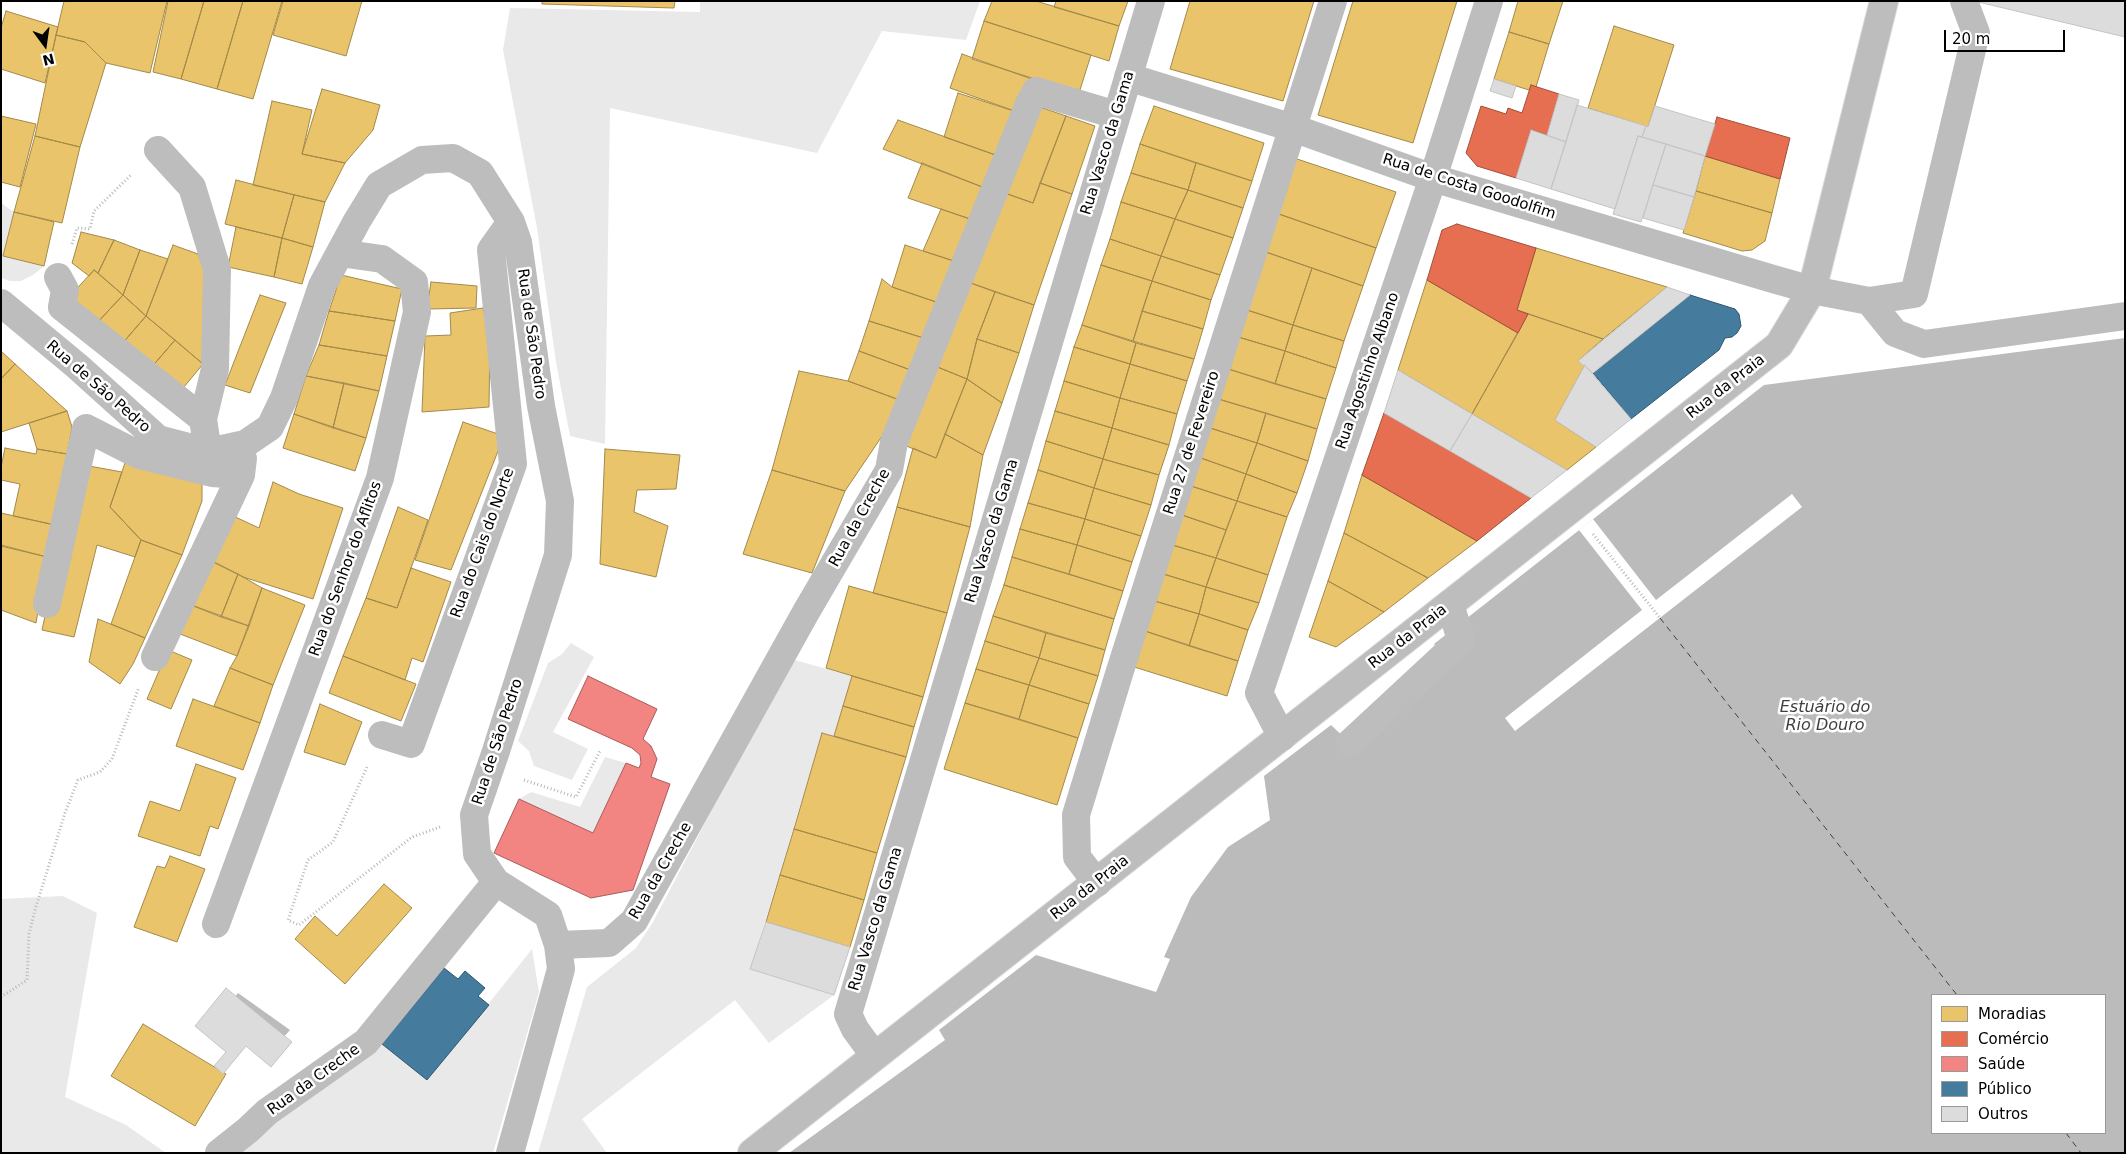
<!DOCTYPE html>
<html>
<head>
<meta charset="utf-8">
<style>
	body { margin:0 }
	#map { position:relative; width:2126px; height:1154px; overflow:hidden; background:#fff; font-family:"DejaVu Sans",sans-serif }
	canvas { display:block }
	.frame { position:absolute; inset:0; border:2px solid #000; pointer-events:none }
	.legend { position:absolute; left:1931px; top:994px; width:175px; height:140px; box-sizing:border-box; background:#fff; border:1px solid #999; margin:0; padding:6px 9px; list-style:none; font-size:15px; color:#000 }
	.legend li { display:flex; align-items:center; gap:10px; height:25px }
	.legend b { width:25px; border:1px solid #999 }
	.north { position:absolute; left:20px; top:20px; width:50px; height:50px; -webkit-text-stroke:4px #fff; paint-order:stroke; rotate:166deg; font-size:14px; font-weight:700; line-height:20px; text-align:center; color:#000 }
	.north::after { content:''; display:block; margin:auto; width:18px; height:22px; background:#000; clip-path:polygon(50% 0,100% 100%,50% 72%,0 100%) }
	.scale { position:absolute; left:1944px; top:30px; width:121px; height:22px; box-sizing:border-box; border:2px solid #000; border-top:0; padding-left:6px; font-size:15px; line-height:18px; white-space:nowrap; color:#000; -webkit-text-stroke:4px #fff; paint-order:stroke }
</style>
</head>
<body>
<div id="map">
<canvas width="2126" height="1154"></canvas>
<div class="frame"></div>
<ul class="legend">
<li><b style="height:14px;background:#e9c46a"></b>Moradias</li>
<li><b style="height:14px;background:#e76f51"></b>Comércio</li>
<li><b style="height:14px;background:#f28482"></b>Saúde</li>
<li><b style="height:14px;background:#457b9d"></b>Público</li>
<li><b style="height:14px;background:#dcdcdc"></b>Outros</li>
</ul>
<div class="north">N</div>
<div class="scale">20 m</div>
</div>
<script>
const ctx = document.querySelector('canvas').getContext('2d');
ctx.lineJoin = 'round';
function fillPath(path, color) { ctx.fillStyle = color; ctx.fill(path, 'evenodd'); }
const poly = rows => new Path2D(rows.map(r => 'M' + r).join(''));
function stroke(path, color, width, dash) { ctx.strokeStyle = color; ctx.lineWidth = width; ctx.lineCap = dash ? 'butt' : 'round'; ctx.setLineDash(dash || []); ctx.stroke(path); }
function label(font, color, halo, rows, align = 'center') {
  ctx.font = font + ' "DejaVu Sans",sans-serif'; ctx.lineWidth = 5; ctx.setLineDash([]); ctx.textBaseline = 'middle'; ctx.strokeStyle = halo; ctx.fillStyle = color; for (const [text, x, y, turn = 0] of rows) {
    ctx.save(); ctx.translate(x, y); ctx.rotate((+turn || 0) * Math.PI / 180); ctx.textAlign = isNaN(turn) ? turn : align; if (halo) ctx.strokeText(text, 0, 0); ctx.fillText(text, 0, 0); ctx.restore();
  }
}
const green = poly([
	[700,1,980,1,966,40,882,31,817,153,610,108,605,444,570,436,556,362,537,228,503,50,510,8,700,12],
	[1,203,14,212,3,256,44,266,33,275,21,281,10,281,1,278],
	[571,643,594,657,553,732,588,749,572,780,534,766,529,751,518,741,548,663,562,654],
	[791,659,852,676,834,736,822,733,751,969,834,995,769,1043,735,1000,582,1119,607,1153,538,1153,587,987,636,948,653,922],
	[605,757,626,763,593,833,519,799,531,792,580,807],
	[63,896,97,913,65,1097,126,1125,166,1153,1,1153,1,899],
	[532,949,539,992,493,1153,219,1153,382,1044,428,1080]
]);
const water = poly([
	[2125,338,2125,1153,789,1153,945,1040,939,1030,1036,955,1156,992,1170,959,1164,957,1191,897,1228,847,1270,820,1264,776,1331,725,1350,743,1451,665,1434,644,1764,385],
	[1932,995,2105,995,2105,1133,1932,1133],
	[238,993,290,1030,266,1057,216,1020]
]);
const pier = poly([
	[1792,494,1802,507,1515,731,1505,718,1642,610,1579,530,1593,519,1656,600]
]);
const homes = poly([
	[64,1,167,1,150,73,106,63,85,42,56,35,64,1],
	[168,1,204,1,181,79,153,72,168,1],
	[204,1,243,1,217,89,181,79,204,1],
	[243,1,282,1,253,99,217,89,243,1],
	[283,1,362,1,346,56,273,35,283,1],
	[542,1,675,1,674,8,542,4,542,1],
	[992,1,1036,1,1119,26,1109,61,984,21,992,1],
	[1056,1,1128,1,1119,26,1054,7,1056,1],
	[1190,1,1314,1,1283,101,1170,69,1190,1],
	[1353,1,1457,1,1413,143,1318,115,1353,1],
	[1518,1,1563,1,1549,44,1509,32,1518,1],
	[6,11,58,27,45,83,1,69,1,28,6,11],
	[984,21,1091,55,1079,93,972,59,984,21],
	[1614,26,1674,45,1648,127,1588,108,1614,26],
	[1509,32,1549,44,1536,87,1531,85,1529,90,1494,79,1509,32],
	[56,35,85,42,106,63,80,147,35,136,56,35],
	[962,54,1037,81,1023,114,950,88,962,54],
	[322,89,380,105,373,130,345,163,302,154,322,89],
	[958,93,1023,114,1004,158,944,137,958,93],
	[272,101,312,110,302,154,345,163,325,202,253,185,272,101],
	[1031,104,1066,116,1033,203,999,191,1031,104],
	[1154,106,1264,143,1252,181,1140,144,1154,106],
	[1,116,36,124,20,187,1,182,1,116],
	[1066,116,1095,126,1072,194,1040,183,1066,116],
	[898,120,1004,158,990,190,883,149,898,120],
	[35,136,80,147,62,223,14,212,35,136],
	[1140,144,1196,163,1188,190,1131,173,1140,144],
	[1705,156,1780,179,1772,213,1696,191,1705,156],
	[1294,158,1396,192,1376,248,1276,213,1294,158],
	[922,163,990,190,976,221,908,198,922,163],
	[1196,163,1252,181,1243,208,1188,190,1196,163],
	[1131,173,1188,190,1175,219,1121,202,1131,173],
	[236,180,294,195,282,238,225,224,236,180],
	[1040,183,1072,194,1034,305,968,282,999,191,1033,203,1040,183],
	[1188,190,1243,208,1233,238,1175,219,1188,190],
	[1696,191,1772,213,1765,241,1752,250,1742,251,1683,233,1696,191],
	[294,195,325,202,313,247,282,238,294,195],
	[1121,202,1175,219,1161,256,1110,239,1121,202],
	[941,209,976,221,957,262,923,251,941,209],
	[14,212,54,222,44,266,3,256,14,212],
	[1276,213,1376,248,1363,286,1263,251,1276,213],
	[1175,219,1233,238,1220,275,1161,256,1175,219],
	[236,227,282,238,274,277,228,267,236,227],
	[81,232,114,240,98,273,94,270,89,276,72,263,81,232],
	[282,238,313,247,302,284,274,277,282,238],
	[1110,239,1161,256,1152,281,1101,265,1110,239],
	[114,240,140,250,123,295,98,273,114,240],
	[173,245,198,254,208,279,203,364,146,316,173,245],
	[905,245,957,262,942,304,892,287,905,245],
	[1536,248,1667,287,1603,339,1517,310,1536,248],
	[140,250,168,259,146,316,123,295,140,250],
	[1263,251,1312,268,1293,325,1244,309,1263,251],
	[1161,256,1220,275,1211,300,1152,281,1161,256],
	[1101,265,1152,281,1133,341,1082,325,1101,265],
	[1312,268,1363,286,1344,341,1293,325,1312,268],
	[94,270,123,295,96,324,67,299,94,270],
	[341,275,402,289,395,321,329,311,341,275],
	[882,279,892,287,942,304,930,340,869,321,882,279],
	[1427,280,1518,333,1472,414,1398,370,1427,280],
	[1152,281,1211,300,1203,329,1142,311,1152,281],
	[431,282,477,286,476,308,427,309,431,282],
	[968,282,995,292,977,339,967,379,930,364,968,282],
	[995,292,1034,305,1019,353,977,339,995,292],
	[123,295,146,316,121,345,96,324,123,295],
	[260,295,286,303,250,393,225,385,260,295],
	[483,308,490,336,489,407,422,412,425,336,451,335,450,313,483,308],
	[1244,309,1293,325,1285,351,1235,336,1244,309],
	[329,311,395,321,387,356,319,345,329,311],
	[1142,311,1203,329,1194,359,1133,341,1142,311],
	[1528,314,1603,339,1578,361,1585,365,1555,420,1596,447,1567,470,1472,414,1528,314],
	[146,316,175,340,150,369,121,345,146,316],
	[869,321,930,340,916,372,859,351,869,321],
	[1082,325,1136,343,1130,364,1074,347,1082,325],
	[1293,325,1344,341,1336,368,1285,351,1293,325],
	[1235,336,1285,351,1275,384,1225,368,1235,336],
	[977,339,1019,353,1002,403,967,379,977,339],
	[175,340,203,364,179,393,150,369,175,340],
	[1136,343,1194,359,1187,381,1130,364,1136,343],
	[319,345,387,356,379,391,306,376,319,345],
	[1074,347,1130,364,1120,398,1064,381,1074,347],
	[1,351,15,364,1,379,1,351],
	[859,351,916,372,905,402,848,381,859,351],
	[1285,351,1336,368,1326,399,1275,384,1285,351],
	[15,364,67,411,1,432,1,379,15,364],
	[930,364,967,379,936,458,899,443,930,364],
	[1130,364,1187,381,1177,414,1120,398,1130,364],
	[1225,368,1326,399,1317,429,1215,398,1225,368],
	[799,371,848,381,905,402,845,491,772,470,799,371],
	[306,376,344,383,333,428,294,414,306,376],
	[967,379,1002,403,983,455,945,434,967,379],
	[1064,381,1120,398,1112,428,1055,411,1064,381],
	[344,383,379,391,366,438,333,428,344,383],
	[1120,398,1177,414,1169,445,1112,428,1120,398],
	[1215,398,1266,413,1257,443,1207,427,1215,398],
	[67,411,72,427,67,454,37,449,29,423,67,411],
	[1055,411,1112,428,1103,459,1046,441,1055,411],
	[1266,413,1317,429,1308,461,1257,443,1266,413],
	[294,414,366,438,355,471,283,448,294,414],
	[463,422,504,436,451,570,415,560,463,422],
	[1207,427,1257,443,1246,474,1198,457,1207,427],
	[1112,428,1169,445,1159,475,1103,459,1112,428],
	[945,434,983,455,970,527,897,507,913,448,936,458,945,434],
	[1046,441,1103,459,1094,488,1038,470,1046,441],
	[1257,443,1308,461,1297,493,1246,474,1257,443],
	[5,448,36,454,37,449,67,454,55,525,13,516,20,484,1,480,1,467,5,448],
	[605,449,680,455,676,489,637,490,634,512,668,526,656,577,600,564,605,449],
	[128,454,202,478,202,501,182,555,141,540,110,507,128,454],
	[1198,457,1246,474,1237,501,1188,485,1198,457],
	[1103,459,1159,475,1151,505,1094,488,1103,459],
	[78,464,122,472,110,507,141,540,135,557,97,545,74,637,42,630,78,464],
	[772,470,845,491,812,573,743,554,772,470],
	[1038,470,1094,488,1085,519,1028,503,1038,470],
	[1246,474,1297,493,1287,517,1237,501,1246,474],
	[1362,475,1477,541,1428,578,1344,533,1362,475],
	[273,482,299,494,343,508,313,599,243,577,211,561,231,515,259,528,273,482],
	[1188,485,1237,501,1226,530,1179,514,1188,485],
	[1094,488,1151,505,1141,536,1085,519,1094,488],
	[1237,501,1287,517,1268,575,1216,558,1237,501],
	[1028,503,1085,519,1077,545,1020,529,1028,503],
	[398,507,428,520,397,608,366,598,398,507],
	[897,507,970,527,947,613,873,593,897,507],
	[1,513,55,525,47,557,1,545,1,513],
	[1179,514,1226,530,1216,558,1169,544,1179,514],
	[1085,519,1141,536,1132,562,1077,545,1085,519],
	[1020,529,1077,545,1069,574,1012,557,1020,529],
	[1344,533,1428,578,1384,612,1328,581,1344,533],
	[141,540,182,555,145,638,111,624,141,540],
	[1169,544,1216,558,1206,587,1160,573,1169,544],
	[1077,545,1132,562,1123,591,1069,574,1077,545],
	[1,546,47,557,36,623,1,610,1,546],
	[1012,557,1123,591,1114,619,1004,585,1012,557],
	[1216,558,1268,575,1259,603,1206,587,1216,558],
	[208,559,238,574,221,617,186,603,208,559],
	[411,568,451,582,423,662,412,658,405,680,343,656,366,598,397,608,411,568],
	[1160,573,1206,587,1199,614,1151,600,1160,573],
	[238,574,262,588,249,626,221,617,238,574],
	[1328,581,1384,612,1336,647,1309,637,1328,581],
	[1004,585,1114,619,1105,650,993,616,1004,585],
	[849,586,947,613,923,697,826,668,849,586],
	[1206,587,1259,603,1248,630,1199,614,1206,587],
	[262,588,305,605,273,685,230,668,237,656,262,588],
	[1151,600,1199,614,1189,646,1142,630,1151,600],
	[186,603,249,626,237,656,175,632,186,603],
	[1199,614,1248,630,1238,661,1189,646,1199,614],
	[993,616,1046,633,1039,658,985,641,993,616],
	[98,619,145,638,133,664,120,684,89,662,98,619],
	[1142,630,1238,661,1227,696,1131,666,1142,630],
	[1046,633,1105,650,1098,676,1039,658,1046,633],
	[985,641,1039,658,1029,685,976,669,985,641],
	[168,650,192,660,171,709,147,699,168,650],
	[343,656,416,684,401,721,329,693,343,656],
	[1039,658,1098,676,1089,704,1029,685,1039,658],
	[230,668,273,685,260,723,214,706,230,668],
	[976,669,1029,685,1019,719,965,703,976,669],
	[852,676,923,697,914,727,843,706,852,676],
	[1029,685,1089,704,1078,738,1019,719,1029,685],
	[193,699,260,723,243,770,176,746,193,699],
	[965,703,1078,738,1057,805,944,769,965,703],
	[320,704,362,722,345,765,304,752,320,704],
	[843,706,914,727,906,757,834,736,843,706],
	[822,733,906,757,877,853,794,829,822,733],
	[196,764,236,778,218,829,210,826,200,856,138,836,150,801,180,811,196,764],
	[794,829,877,853,864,900,780,875,794,829],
	[170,856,205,869,177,942,134,927,157,866,165,868,170,856],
	[780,875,864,900,850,947,766,922,780,875],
	[384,884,412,908,345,984,295,939,315,916,337,936,384,884],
	[143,1024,226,1074,195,1126,111,1076,143,1024]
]);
const shops = poly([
	[1531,85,1559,94,1547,135,1531,130,1516,178,1477,166,1466,153,1481,106,1506,114,1508,108,1522,113,1531,85],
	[1717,117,1790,138,1780,179,1705,156,1717,117],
	[1457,224,1536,248,1517,310,1528,314,1518,333,1427,280,1442,230,1457,224],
	[1384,413,1450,451,1531,498,1477,541,1362,475,1384,413]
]);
const health = poly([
	[588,676,657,709,643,739,651,746,657,759,651,777,670,784,633,890,591,898,494,853,519,799,593,833,626,763,639,768,641,763,640,755,632,748,568,719,588,676]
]);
const public = poly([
	[1690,295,1735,309,1739,314,1741,326,1737,333,1732,337,1725,338,1719,350,1631,419,1593,373,1690,295],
	[444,968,458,979,465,971,485,988,478,996,489,1005,427,1080,382,1044,444,968]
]);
const ferry = poly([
	[1660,618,1957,995],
	[2066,1133,2081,1153]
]);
const building = poly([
	[1974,1,2125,1,2125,37,1974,1],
	[1494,79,1516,86,1512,98,1490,91,1494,79],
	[1559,94,1579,100,1566,142,1547,135,1559,94],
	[1577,105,1646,126,1642,137,1638,136,1615,209,1551,189,1577,105],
	[1655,106,1715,124,1705,156,1642,137,1646,126,1648,127,1655,106],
	[1531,130,1566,142,1551,189,1516,178,1531,130],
	[1638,136,1666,144,1641,222,1613,214,1638,136],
	[1666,144,1705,156,1694,197,1653,185,1666,144],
	[1653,185,1694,197,1684,230,1643,218,1653,185],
	[1667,287,1690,295,1593,373,1578,361,1667,287],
	[1585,365,1631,419,1596,447,1555,420,1585,365],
	[1398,370,1472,414,1450,451,1384,413,1398,370],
	[1472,414,1567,470,1531,498,1450,451,1472,414],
	[766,922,850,947,834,995,750,969,766,922],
	[226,988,292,1042,271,1067,246,1046,223,1074,214,1066,226,1052,195,1026,226,988]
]);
const path = poly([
	[72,244,77,228,90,229,94,211,132,174],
	[1593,534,1660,618],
	[367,767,333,842,308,860,288,920,299,925,412,837,440,827],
	[524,780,576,797,600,751],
	[1,997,27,980,29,934,35,910,65,813,78,780,100,772,112,759,139,687]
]);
const minor = poly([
	[1128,77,1293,128,1433,178,1773,279,1812,290,1869,301,1914,294,1976,33,1964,1],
	[158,150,192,187,217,269,215,369,203,419,208,452],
	[58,277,65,290,62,307,203,419],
	[1869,301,1895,333,1924,344,2125,316],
	[1,303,77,366,158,439,208,452,245,444,270,427,284,398,322,286,357,221,379,185,422,160,453,158,480,173,511,222,518,242,541,406,560,501,558,555,496,751,474,815,477,854,496,882,548,915,558,945,561,969,510,1153],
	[47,604,86,428,139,455,212,473,241,475],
	[155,657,241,475,243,458],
	[382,735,411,744,513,464,491,250,511,222],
	[1282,737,1259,693,1433,178,1489,1],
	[1350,743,1461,640,1450,604],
	[1097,883,1077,857,1076,815,1119,674,1333,1],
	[216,924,380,478,417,312,414,282,382,259,340,253],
	[558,945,609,943,634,921,806,612,889,470,894,442,1029,104,1036,91,1116,115],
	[874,1055,855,1029,848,1014,1151,1],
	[219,1153,248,1130,267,1112,366,1042,496,882]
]);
const major = poly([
	[752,1153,1779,345,1812,290,1884,1]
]);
const streetNames = [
	["Rua Vasco da Gama",1108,143,-73],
	["Rua de Costa Goodolfim",1469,187,18],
	["Rua de São Pedro",531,334,82],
	["Rua Agostinho Albano",1368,371,-71],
	["Rua de São Pedro",98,387,41],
	["Rua da Praia",1726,387,-38],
	["Rua 27 de Fevereiro",1192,443,-72],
	["Rua da Creche",860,518,-61],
	["Rua Vasco da Gama",992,531,-73],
	["Rua do Cais do Norte",483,543,-70],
	["Rua do Senhor do Aflitos",346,569,-70],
	["Rua da Praia",1408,637,-38],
	["Rua de São Pedro",498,742,-72],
	["Rua da Creche",661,871,-60],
	["Rua da Praia",1090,888,-38],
	["Rua Vasco da Gama",876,919,-73],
	["Rua da Creche",314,1080,-36]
];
const waterNames = [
	["Estuário do",1825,708],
	["Rio Douro",1825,726]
];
fillPath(green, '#e9e9e9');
fillPath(water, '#bbb');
fillPath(pier, '#fff');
fillPath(homes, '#e9c46a');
stroke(homes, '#a3894a', 1);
fillPath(shops, '#e76f51');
stroke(shops, '#a24e39', 1);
fillPath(health, '#f28482');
stroke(health, '#a95c5b', 1);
fillPath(public, '#457b9d');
stroke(public, '#30566e', 1);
stroke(ferry, '#3f3f3f', 1, [6, 5]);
fillPath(building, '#dcdcdc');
stroke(building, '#c4c4c4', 1);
stroke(major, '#dbdbdb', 30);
stroke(path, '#b8b8b8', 3, [1, 2.5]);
stroke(minor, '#bdbdbd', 28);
stroke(major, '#bdbdbd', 28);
label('15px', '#000', '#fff', streetNames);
label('italic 16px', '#3f3f3f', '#fff', waterNames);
</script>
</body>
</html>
